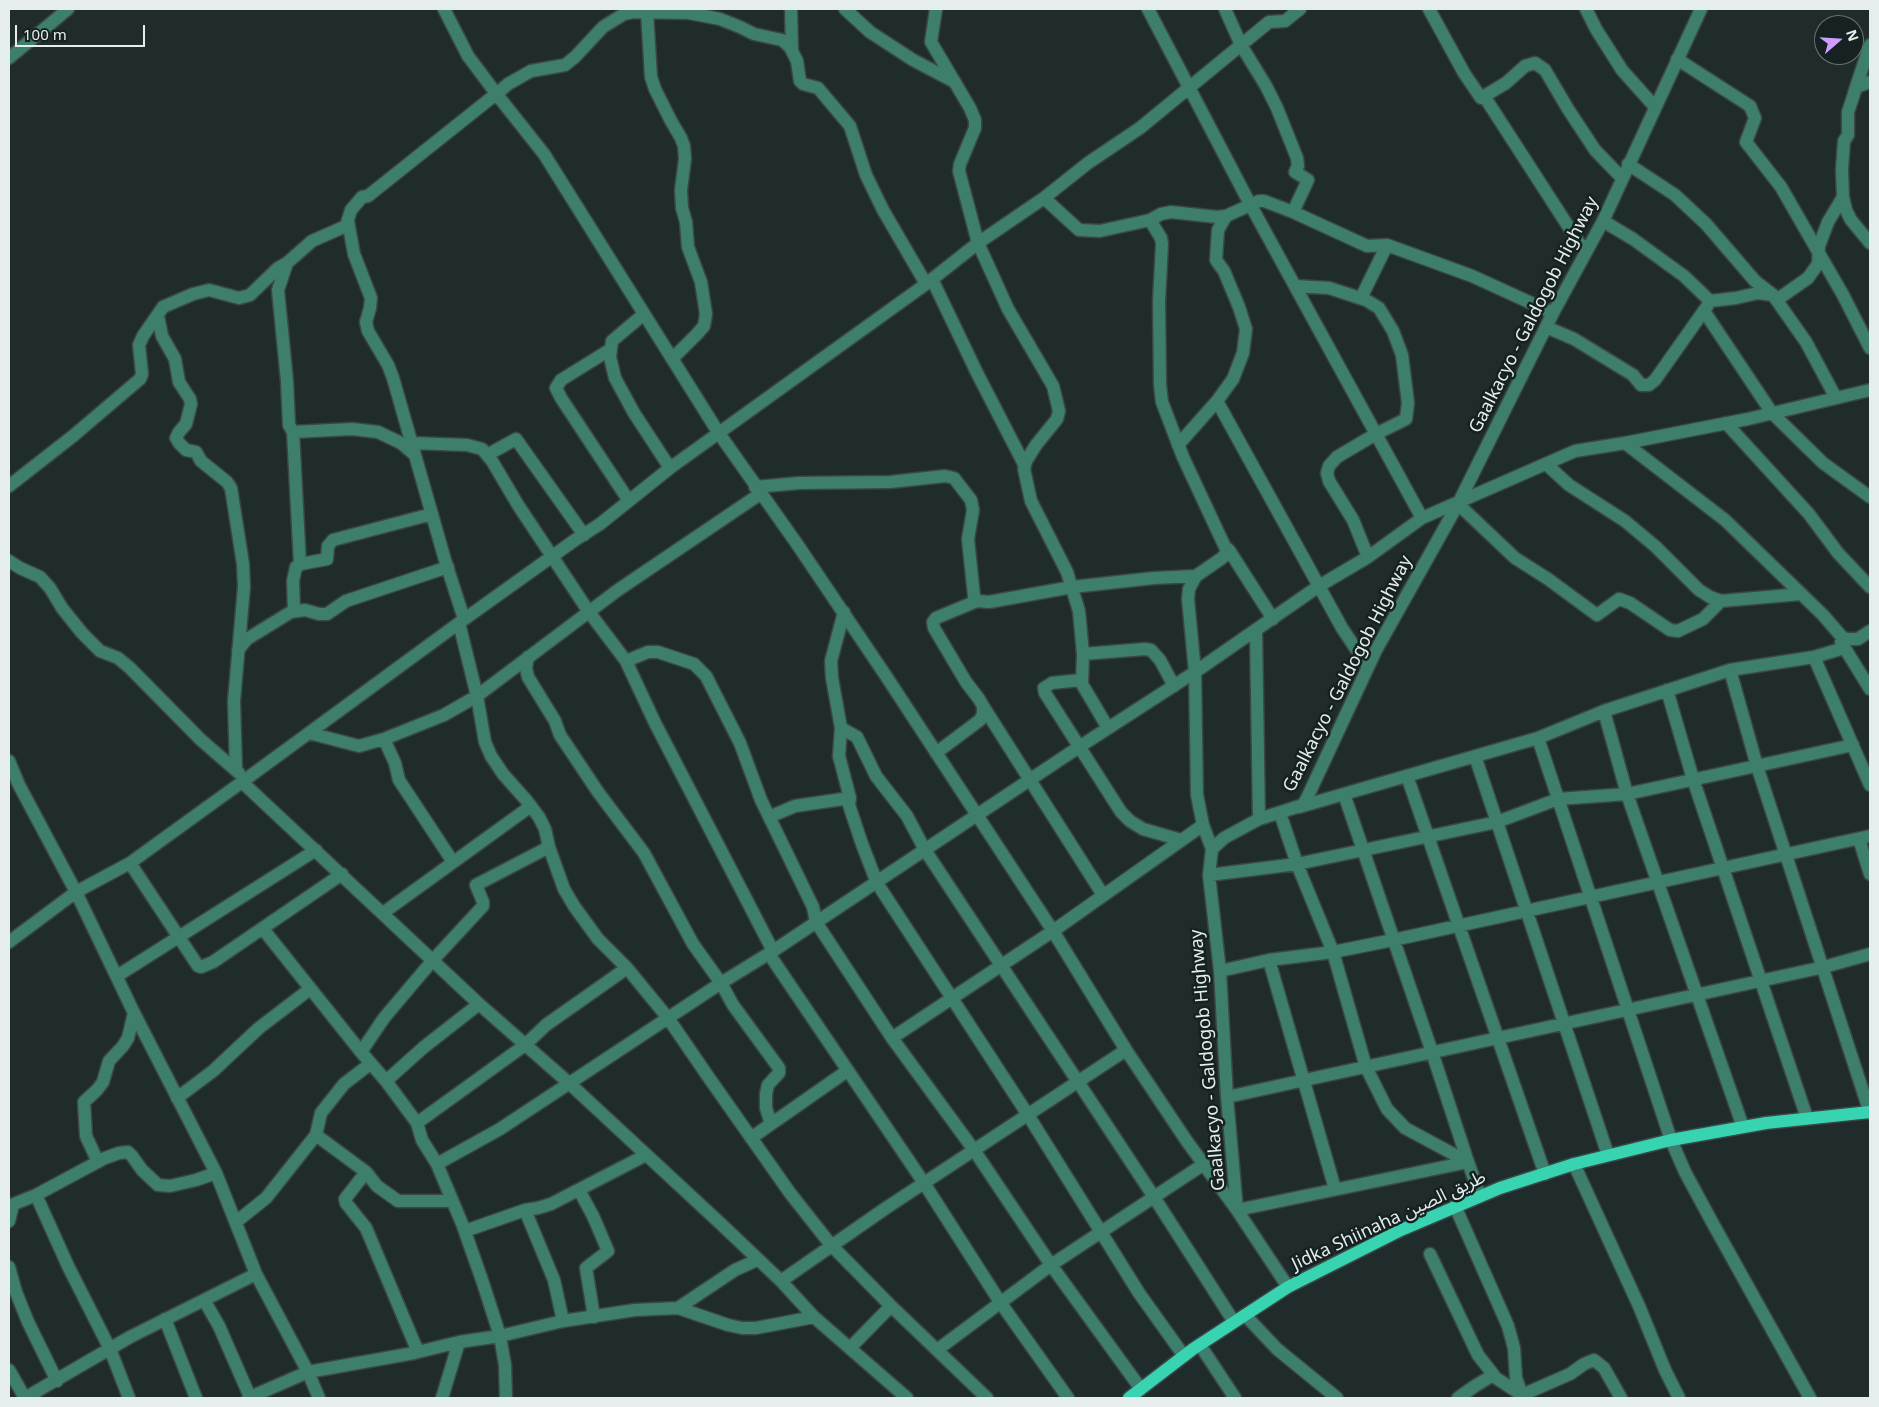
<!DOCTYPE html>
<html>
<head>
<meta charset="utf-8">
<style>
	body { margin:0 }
	#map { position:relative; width:1879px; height:1407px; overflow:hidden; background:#1f2c2b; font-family:"Noto Sans",sans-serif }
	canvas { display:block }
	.frame { position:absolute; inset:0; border:10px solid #e6eded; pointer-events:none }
	.north { position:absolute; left:1814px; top:15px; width:50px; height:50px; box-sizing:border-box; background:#162222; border:1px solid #697373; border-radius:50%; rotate:71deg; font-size:14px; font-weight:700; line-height:20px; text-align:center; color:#e6eded }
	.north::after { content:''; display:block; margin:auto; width:18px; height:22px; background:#d09dfe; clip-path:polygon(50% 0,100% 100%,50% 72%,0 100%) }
	.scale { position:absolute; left:15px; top:25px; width:130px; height:22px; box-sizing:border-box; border:2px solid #e6eded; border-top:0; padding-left:6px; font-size:15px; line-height:18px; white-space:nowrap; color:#e6eded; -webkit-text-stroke:4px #162222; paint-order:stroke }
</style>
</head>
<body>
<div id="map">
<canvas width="1879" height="1407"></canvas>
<div class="frame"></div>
<div class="north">N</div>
<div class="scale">100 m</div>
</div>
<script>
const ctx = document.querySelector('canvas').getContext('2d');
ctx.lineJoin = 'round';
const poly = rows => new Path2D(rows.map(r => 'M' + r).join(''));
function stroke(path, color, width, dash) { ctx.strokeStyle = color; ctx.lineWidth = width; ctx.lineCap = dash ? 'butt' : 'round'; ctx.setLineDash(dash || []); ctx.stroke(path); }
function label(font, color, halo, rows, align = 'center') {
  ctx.font = font + ' "Noto Sans","Noto Sans Arabic",sans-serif'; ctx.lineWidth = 5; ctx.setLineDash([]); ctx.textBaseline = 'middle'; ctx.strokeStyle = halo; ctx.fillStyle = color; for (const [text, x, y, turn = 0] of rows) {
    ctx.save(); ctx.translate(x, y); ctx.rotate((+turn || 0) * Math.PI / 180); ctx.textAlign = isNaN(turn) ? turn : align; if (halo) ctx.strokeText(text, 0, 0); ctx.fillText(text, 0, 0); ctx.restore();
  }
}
const minor = poly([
	[444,9,468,56,498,96,501,90,508,84,531,71,565,65,575,57,603,27,624,14,634,12,689,13,720,19,740,27,754,34,782,40,790,47,797,61,800,81,803,84,818,88,850,126,866,175,883,210,926,284],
	[791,9,792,51],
	[845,9,870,32,913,60,955,82],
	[936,9,931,42,970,108,975,120,975,128,960,164,959,171,978,243,1008,309,1053,386,1059,411,1057,419,1036,445,1026,461,1024,469,1031,501,1067,572,1079,611,1083,654,1082,684,1108,728],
	[1148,9,1250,204,1422,518],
	[1225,9,1241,45,1266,86,1277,108,1297,158,1298,166,1295,172,1308,180,1293,212],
	[1429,9,1464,73,1481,98,1506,83,1525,66,1535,63,1545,70,1568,109,1595,150,1622,178],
	[1586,9,1596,29,1622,70,1655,107],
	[647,12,651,77,655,89,671,121,681,138,684,146,685,159,681,190,682,208,686,222,688,247,701,282,706,314,704,326,697,334,672,359],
	[9,58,68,9],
	[1677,59,1750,106,1755,118,1746,142,1781,187,1843,295,1870,348],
	[1870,82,1856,87,1853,97,1848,112,1848,135,1844,141,1842,170,1843,197,1846,210,1851,220,1870,243],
	[1856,87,1870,45],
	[1484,96,1579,243,1587,249],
	[1628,164,1675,195,1706,224,1755,281,1773,295,1806,342,1836,398],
	[1044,198,1079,230,1100,231,1150,220,1161,214,1171,212,1217,217,1226,216,1259,201,1264,201,1293,212,1367,246,1387,245,1472,276,1553,313],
	[1150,220,1161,238,1162,244,1159,301,1160,385,1162,402,1183,457,1225,547,1229,550,1222,558,1196,576,1189,589,1188,599,1195,672,1197,795,1203,825,1212,849],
	[348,221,354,254,371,298,370,308,366,322,368,331,388,365,393,378,445,560,464,619],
	[1603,221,1633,239,1684,276,1710,301,1736,298,1758,293,1773,295,1778,299,1808,278,1818,264,1819,246,1828,222,1843,197],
	[287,263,278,290,287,381,289,425,293,432,352,429,378,432,401,443,415,455],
	[932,279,977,373,1025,466],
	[1295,286,1329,288,1366,300,1379,308,1393,331,1402,355,1408,403,1406,419,1376,434,1337,457,1329,466,1327,473,1329,481,1353,520,1368,557],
	[1361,298,1387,245],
	[1704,311,1772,413,1823,463,1870,497],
	[644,314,612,341,610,357,615,378,634,413,670,468],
	[158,316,162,336,175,359,179,382,190,399,191,404,186,424,179,432,176,438,179,443,186,450,196,452,201,461,227,482,231,488,243,564,244,587,234,701,236,770],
	[1546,327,1574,339,1633,375,1641,385,1649,385,1655,380,1708,305],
	[611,349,561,380,556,388,561,398,629,501],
	[1217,401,1342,628,1368,667],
	[1726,423,1809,514,1838,553,1870,587],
	[293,432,300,564],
	[411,443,467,445,482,449,492,461,518,505,589,612,626,661,655,723,773,951],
	[1625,443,1725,520,1823,615,1842,637,1847,639,1858,639,1870,631],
	[1178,445,1217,401,1233,379,1243,353,1246,329,1239,307,1224,271,1216,260,1218,230,1226,216],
	[487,455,516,439,584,535],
	[1546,464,1569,485,1625,521,1656,547,1699,590,1710,597,1721,601,1801,594],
	[9,486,73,436,140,379,142,374,139,345,143,336,163,307,193,294,209,290,239,298,250,295,278,268,287,263,312,241,346,226,351,210,362,197,368,196,491,98,498,96,544,154,718,432,797,544,886,676,1053,931,1126,1050,1186,1140,1237,1210,1468,1162],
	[755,487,799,483,890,482,945,476,954,478,971,500,973,510,968,539,974,596,977,601],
	[1458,504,1515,558,1548,579,1597,615,1619,599,1630,603,1670,630,1678,631,1703,619,1721,601],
	[1229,550,1273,619],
	[9,561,20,568,40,577,50,588,62,608,82,633,100,651,118,658,130,668,201,740,239,773],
	[294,611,293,581,296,567,301,564,327,559,328,546,333,540,432,514],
	[844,612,831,661,832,678,841,728,839,756,850,798,849,805,862,844,877,883,1028,1115,1139,1293,1184,1356],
	[459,623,477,696,485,742,491,756,503,774,527,801,539,817,545,829,549,847,564,889,574,906,598,939,627,968,668,1018,707,1075,790,1193,831,1245,891,1306,987,1398],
	[1256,631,1259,819,1266,817],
	[1841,642,1870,689],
	[238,650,247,639,291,612,305,610,319,614,327,614,346,601,448,567],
	[1083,654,1145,649,1151,650,1160,660,1174,686],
	[528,657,526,668,528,677,555,721,560,735,598,792,644,853,693,944,721,983,733,1005,779,1068,779,1073,768,1085,766,1094,766,1108,771,1124],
	[1814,657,1870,785],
	[626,661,648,652,658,652,694,664,706,676,740,743,761,800,813,907,816,922,892,1038,974,1150,1051,1265,1141,1389],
	[1730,670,1757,766,1870,1113],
	[1081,680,1052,683,1044,688,1045,693,1121,812,1130,821,1143,829,1181,840],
	[1667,690,1693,779,1807,1118],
	[983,706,1103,895],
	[1604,711,1627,794,1743,1127],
	[841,728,857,737,876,776,907,816,925,850,1154,1197,1234,1322],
	[309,733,359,746,384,739],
	[1538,738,1671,1140,1685,1172,1712,1222,1810,1398],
	[936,753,980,720,983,714,983,706,979,699,966,682,934,628,933,622,936,618,977,601,989,602,1072,587,1154,578,1196,576],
	[1475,756,1608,1155],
	[9,761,19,785,76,892,134,1013,216,1173,256,1274,308,1372,319,1398],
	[1407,776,1545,1174],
	[242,782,479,1004,570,1084,721,1224,781,1281,814,1317,907,1398],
	[1344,794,1432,1052,1468,1162,1480,1196],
	[1299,807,1538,738,1604,711,1730,670,1814,657,1844,648],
	[1280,813,1297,864,1333,952,1366,1067,1387,1109,1405,1128,1468,1162],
	[769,817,795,806,850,798],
	[1859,839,1870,874],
	[453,862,399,780,395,763,384,739,444,715,477,696,618,590,760,494],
	[130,863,198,966,201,967,213,962,342,874],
	[1209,875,1297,864,1497,822,1558,799,1627,794,1853,745],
	[383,913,531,806],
	[263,929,361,1052,386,1081,417,1123,422,1140,437,1164,463,1226,483,1283,500,1336,505,1365,506,1398],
	[9,942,76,892,130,863,242,782,459,623,575,540,600,524,670,468,926,284,978,243,1044,198,1088,163,1140,128,1269,22,1285,21,1300,9],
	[769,954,924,1183,1000,1302,1068,1398],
	[1269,960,1335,1189],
	[1220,971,1269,960,1333,952,1393,940,1870,836],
	[117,976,316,850],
	[892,1038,1053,931,1203,825],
	[361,1052,384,1018,433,960,483,906,483,902,476,885,549,847],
	[386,1081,424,1047,479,1004],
	[1227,1097,1824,967,1870,954],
	[177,1098,213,1071,259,1028,310,989],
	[417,1123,525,1045,546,1025,627,968],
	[316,1135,366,1172],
	[751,1138,847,1071],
	[98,1162,86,1136,84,1102,97,1090,103,1082,109,1061,123,1046,128,1038,134,1013],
	[437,1164,500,1129,721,983,773,951,1079,747,1195,672,1319,586,1368,557,1422,518,1575,451,1625,443,1748,419,1870,390],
	[1574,1164,1639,1306,1665,1370,1679,1398],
	[579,1190,593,1216,608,1251,586,1268,594,1317],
	[36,1195,68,1266,110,1349,129,1398],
	[9,1206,36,1195,105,1158,119,1153,128,1152,132,1156,142,1170,158,1185,170,1186,196,1180,216,1173],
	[1455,1206,1508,1326,1514,1348,1516,1378,1522,1395],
	[525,1210,554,1280,563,1321],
	[9,1221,13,1205],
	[236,1222,266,1198,316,1135,321,1113,344,1084,370,1064],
	[465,1231,525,1210,538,1208,551,1204,646,1155],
	[1430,1254,1478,1355,1496,1378,1522,1395],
	[9,1267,16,1292,28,1322,57,1381],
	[781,1281,886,1208,1126,1050],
	[1288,1287,1237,1210,1227,1097,1220,971,1209,875,1212,849,1224,838,1259,819,1303,805,1307,798,1376,650,1458,504,1553,313,1603,221,1701,9],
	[204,1300,219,1326,250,1397],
	[678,1308,735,1270,757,1260],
	[1245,1315,1277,1349,1337,1398],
	[165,1319,196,1398],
	[1200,1345,1235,1398],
	[850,1348,891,1306],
	[937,1350,1051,1265,1204,1164],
	[418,1352,366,1228,346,1203,345,1199,366,1172,377,1186,398,1201,452,1201],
	[9,1370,25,1398],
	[25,1398,130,1337,256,1274],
	[248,1398,308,1372,414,1353,459,1342,500,1336,563,1321,635,1310,678,1308,728,1325,742,1328,756,1328,814,1317],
	[442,1398,459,1342],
	[1458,1398,1475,1386,1493,1375],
	[1520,1398,1522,1395,1570,1374,1584,1364,1594,1360,1604,1368,1621,1398]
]);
const major = poly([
	[1129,1398,1193,1349,1288,1287,1401,1230,1500,1188,1574,1164,1671,1140,1766,1123,1870,1112]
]);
const streetNames = [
	["Gaalkacyo - Galdogob Highway",1534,315,-63],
	["Gaalkacyo - Galdogob Highway",1348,674,-63],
	["Gaalkacyo - Galdogob Highway",1208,1060,-95],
	["Jidka Shiinaha طريق الصين",1389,1221,-25]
];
stroke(minor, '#3b4746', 15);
stroke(major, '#3b4746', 15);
stroke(minor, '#3e7e6c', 12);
stroke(major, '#38d3b0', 12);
label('18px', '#e6eded', '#162222', streetNames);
</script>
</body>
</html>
